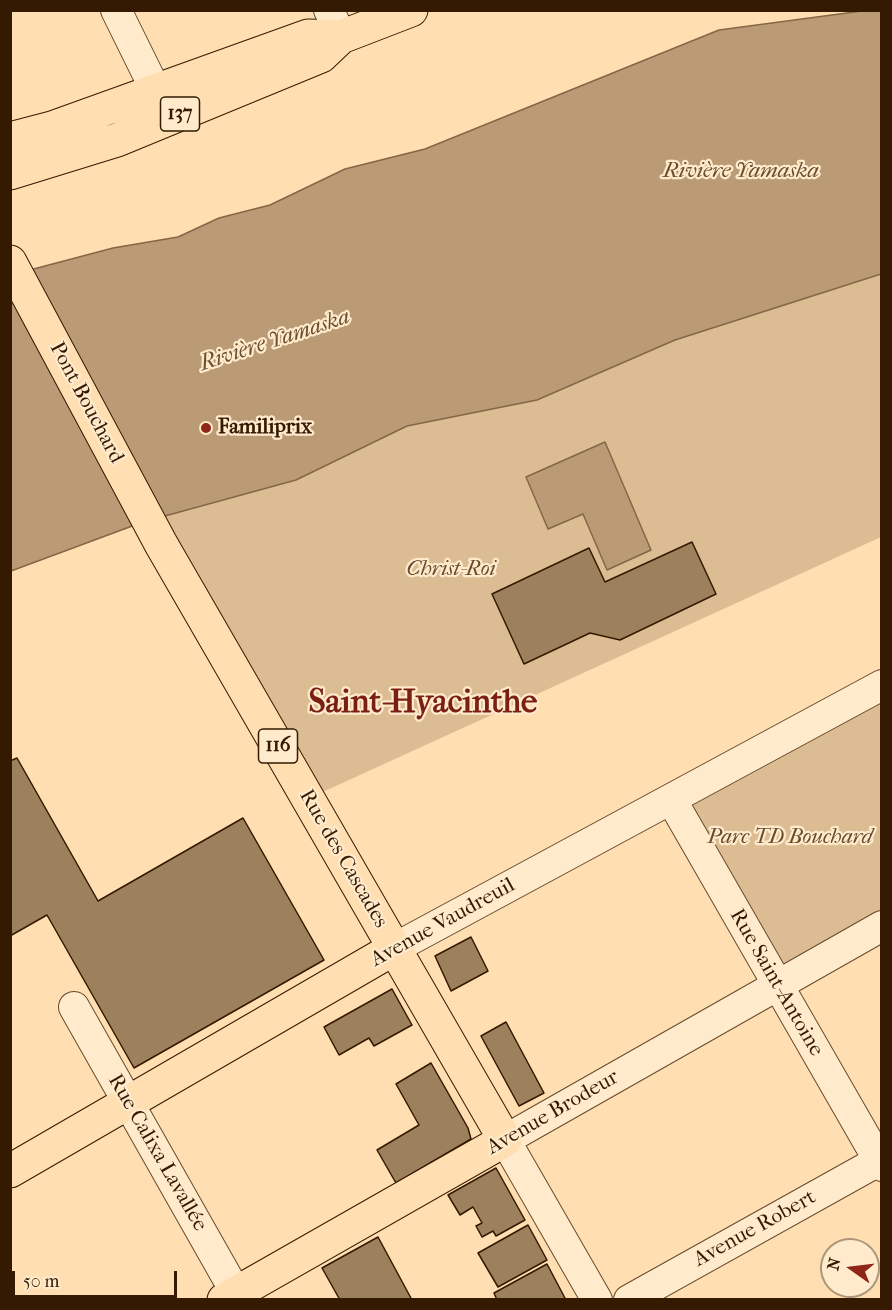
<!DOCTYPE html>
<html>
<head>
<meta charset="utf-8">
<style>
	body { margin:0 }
	#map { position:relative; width:892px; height:1310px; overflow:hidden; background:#ffdeb1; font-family:"IM FELL French Canon",serif }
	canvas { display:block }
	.frame { position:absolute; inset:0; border:12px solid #331a00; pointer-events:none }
	.north { position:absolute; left:820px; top:1238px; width:60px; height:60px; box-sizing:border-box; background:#ffeacc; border:2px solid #ad977a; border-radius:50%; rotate:284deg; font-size:16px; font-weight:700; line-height:24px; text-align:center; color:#331a00 }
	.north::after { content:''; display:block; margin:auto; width:21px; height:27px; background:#8f2418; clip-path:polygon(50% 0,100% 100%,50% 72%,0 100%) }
	.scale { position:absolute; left:12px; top:1271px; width:165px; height:27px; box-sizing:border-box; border:3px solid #331a00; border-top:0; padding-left:8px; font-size:18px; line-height:21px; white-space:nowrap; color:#331a00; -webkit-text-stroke:4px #ffeacc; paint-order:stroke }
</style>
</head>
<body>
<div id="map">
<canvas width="892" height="1310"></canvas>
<div class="frame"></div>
<div class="north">N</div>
<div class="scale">50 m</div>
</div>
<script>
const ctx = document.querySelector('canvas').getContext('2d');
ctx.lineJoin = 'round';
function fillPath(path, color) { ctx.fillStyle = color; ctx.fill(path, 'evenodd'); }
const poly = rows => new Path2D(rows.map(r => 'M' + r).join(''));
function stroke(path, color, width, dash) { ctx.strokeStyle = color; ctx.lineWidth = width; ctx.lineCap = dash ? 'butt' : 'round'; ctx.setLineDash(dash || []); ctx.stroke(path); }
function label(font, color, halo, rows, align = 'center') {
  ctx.font = font + ' "IM FELL French Canon",serif'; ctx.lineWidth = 4.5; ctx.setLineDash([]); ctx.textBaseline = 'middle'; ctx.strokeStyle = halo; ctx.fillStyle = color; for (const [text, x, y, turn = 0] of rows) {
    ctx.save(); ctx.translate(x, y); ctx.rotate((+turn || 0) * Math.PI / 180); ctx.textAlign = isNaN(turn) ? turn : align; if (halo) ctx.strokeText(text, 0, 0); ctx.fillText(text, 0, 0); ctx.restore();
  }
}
const green = poly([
	[881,274,881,537,303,801,143,522,296,480,407,426,537,400,675,340],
	[881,678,881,920,769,984,665,802]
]);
const water = poly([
	[862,11,881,11,881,274,675,340,537,400,407,426,296,480,143,522,11,571,11,275,113,248,178,237,219,218,270,205,345,169,425,149,719,30,862,11],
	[605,442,651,550,607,570,583,514,548,529,526,477,605,442]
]);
const building = poly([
	[692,542,716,594,620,640,590,633,524,664,492,594,589,548,605,582,692,542],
	[17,758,98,901,243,818,324,960,134,1068,47,915,10,936,10,761,17,758],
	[471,937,488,971,451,991,435,956,471,937],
	[392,989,412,1025,374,1046,369,1038,339,1055,324,1027,392,989],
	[506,1022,544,1093,519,1106,481,1036,506,1022],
	[431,1063,468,1128,471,1139,396,1183,377,1150,419,1125,396,1084,431,1063],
	[496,1168,525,1220,496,1236,493,1231,482,1237,476,1226,482,1223,473,1207,460,1215,448,1195,496,1168],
	[528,1225,547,1260,498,1287,478,1253,528,1225],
	[378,1237,412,1300,340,1300,322,1268,378,1237],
	[547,1264,566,1300,497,1300,494,1293,547,1264]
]);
const minor = poly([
	[116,10,156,91],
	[329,10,341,37],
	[671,799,882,1166],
	[395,948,882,685],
	[74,1007,240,1300],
	[597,1300,505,1140,882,926],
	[629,1300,882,1159]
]);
const major = poly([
	[10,139,52,128,308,36,341,37,411,10],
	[10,173,117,140,321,56,341,37],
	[10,262,161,544,505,1140,224,1300],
	[10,1171,395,948]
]);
const markers = [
	[206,428,6,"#8f2418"]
];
const shields = [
	[180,114,39],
	[278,746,39]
];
const shieldNames = [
	["137",180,114],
	["116",278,746]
];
const streetNames = [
	["Pont Bouchard",86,403,62],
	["Rue des Cascades",343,859,60],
	["Avenue Vaudreuil",443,923,-29],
	["Rue Saint-Antoine",776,983,60],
	["Avenue Brodeur",553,1113,-30],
	["Rue Calixa Lavallée",157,1153,60],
	["Avenue Robert",755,1229,-29]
];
const poiNames = [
	["Familiprix",218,428]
];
const parkNames = [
	["Christ-Roi",451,570],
	["Parc TD Bouchard",790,838]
];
const waterNames = [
	["Rivière Yamaska",741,172],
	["Rivière Yamaska",275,341,-18]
];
const townNames = [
	["Saint-Hyacinthe",423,704]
];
fillPath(green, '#dcbd93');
fillPath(water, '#ba9b75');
stroke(water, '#846746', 1.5);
fillPath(building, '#9d805c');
stroke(building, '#331a00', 1.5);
stroke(minor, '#664b2c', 32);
stroke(major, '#331a00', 35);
stroke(minor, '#ffeacc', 30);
stroke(major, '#ffdeb1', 33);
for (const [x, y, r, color] of markers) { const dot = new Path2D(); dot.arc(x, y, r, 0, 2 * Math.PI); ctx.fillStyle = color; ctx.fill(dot); stroke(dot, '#ffeacc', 2); }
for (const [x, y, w] of shields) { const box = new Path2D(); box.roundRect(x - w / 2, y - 17, w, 34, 4.5); ctx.fillStyle = '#ffeacc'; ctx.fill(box); stroke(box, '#331a00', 1.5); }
label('bold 20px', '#331a00', null, shieldNames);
label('21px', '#331a00', '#ffeacc', streetNames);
label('bold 21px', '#331a00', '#ffeacc', poiNames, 'left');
label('italic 21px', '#664b2c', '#ffeacc', parkNames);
label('italic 22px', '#694e2f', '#ffeacc', waterNames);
label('bold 33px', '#7a1f14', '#ffeacc', townNames);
</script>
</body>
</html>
